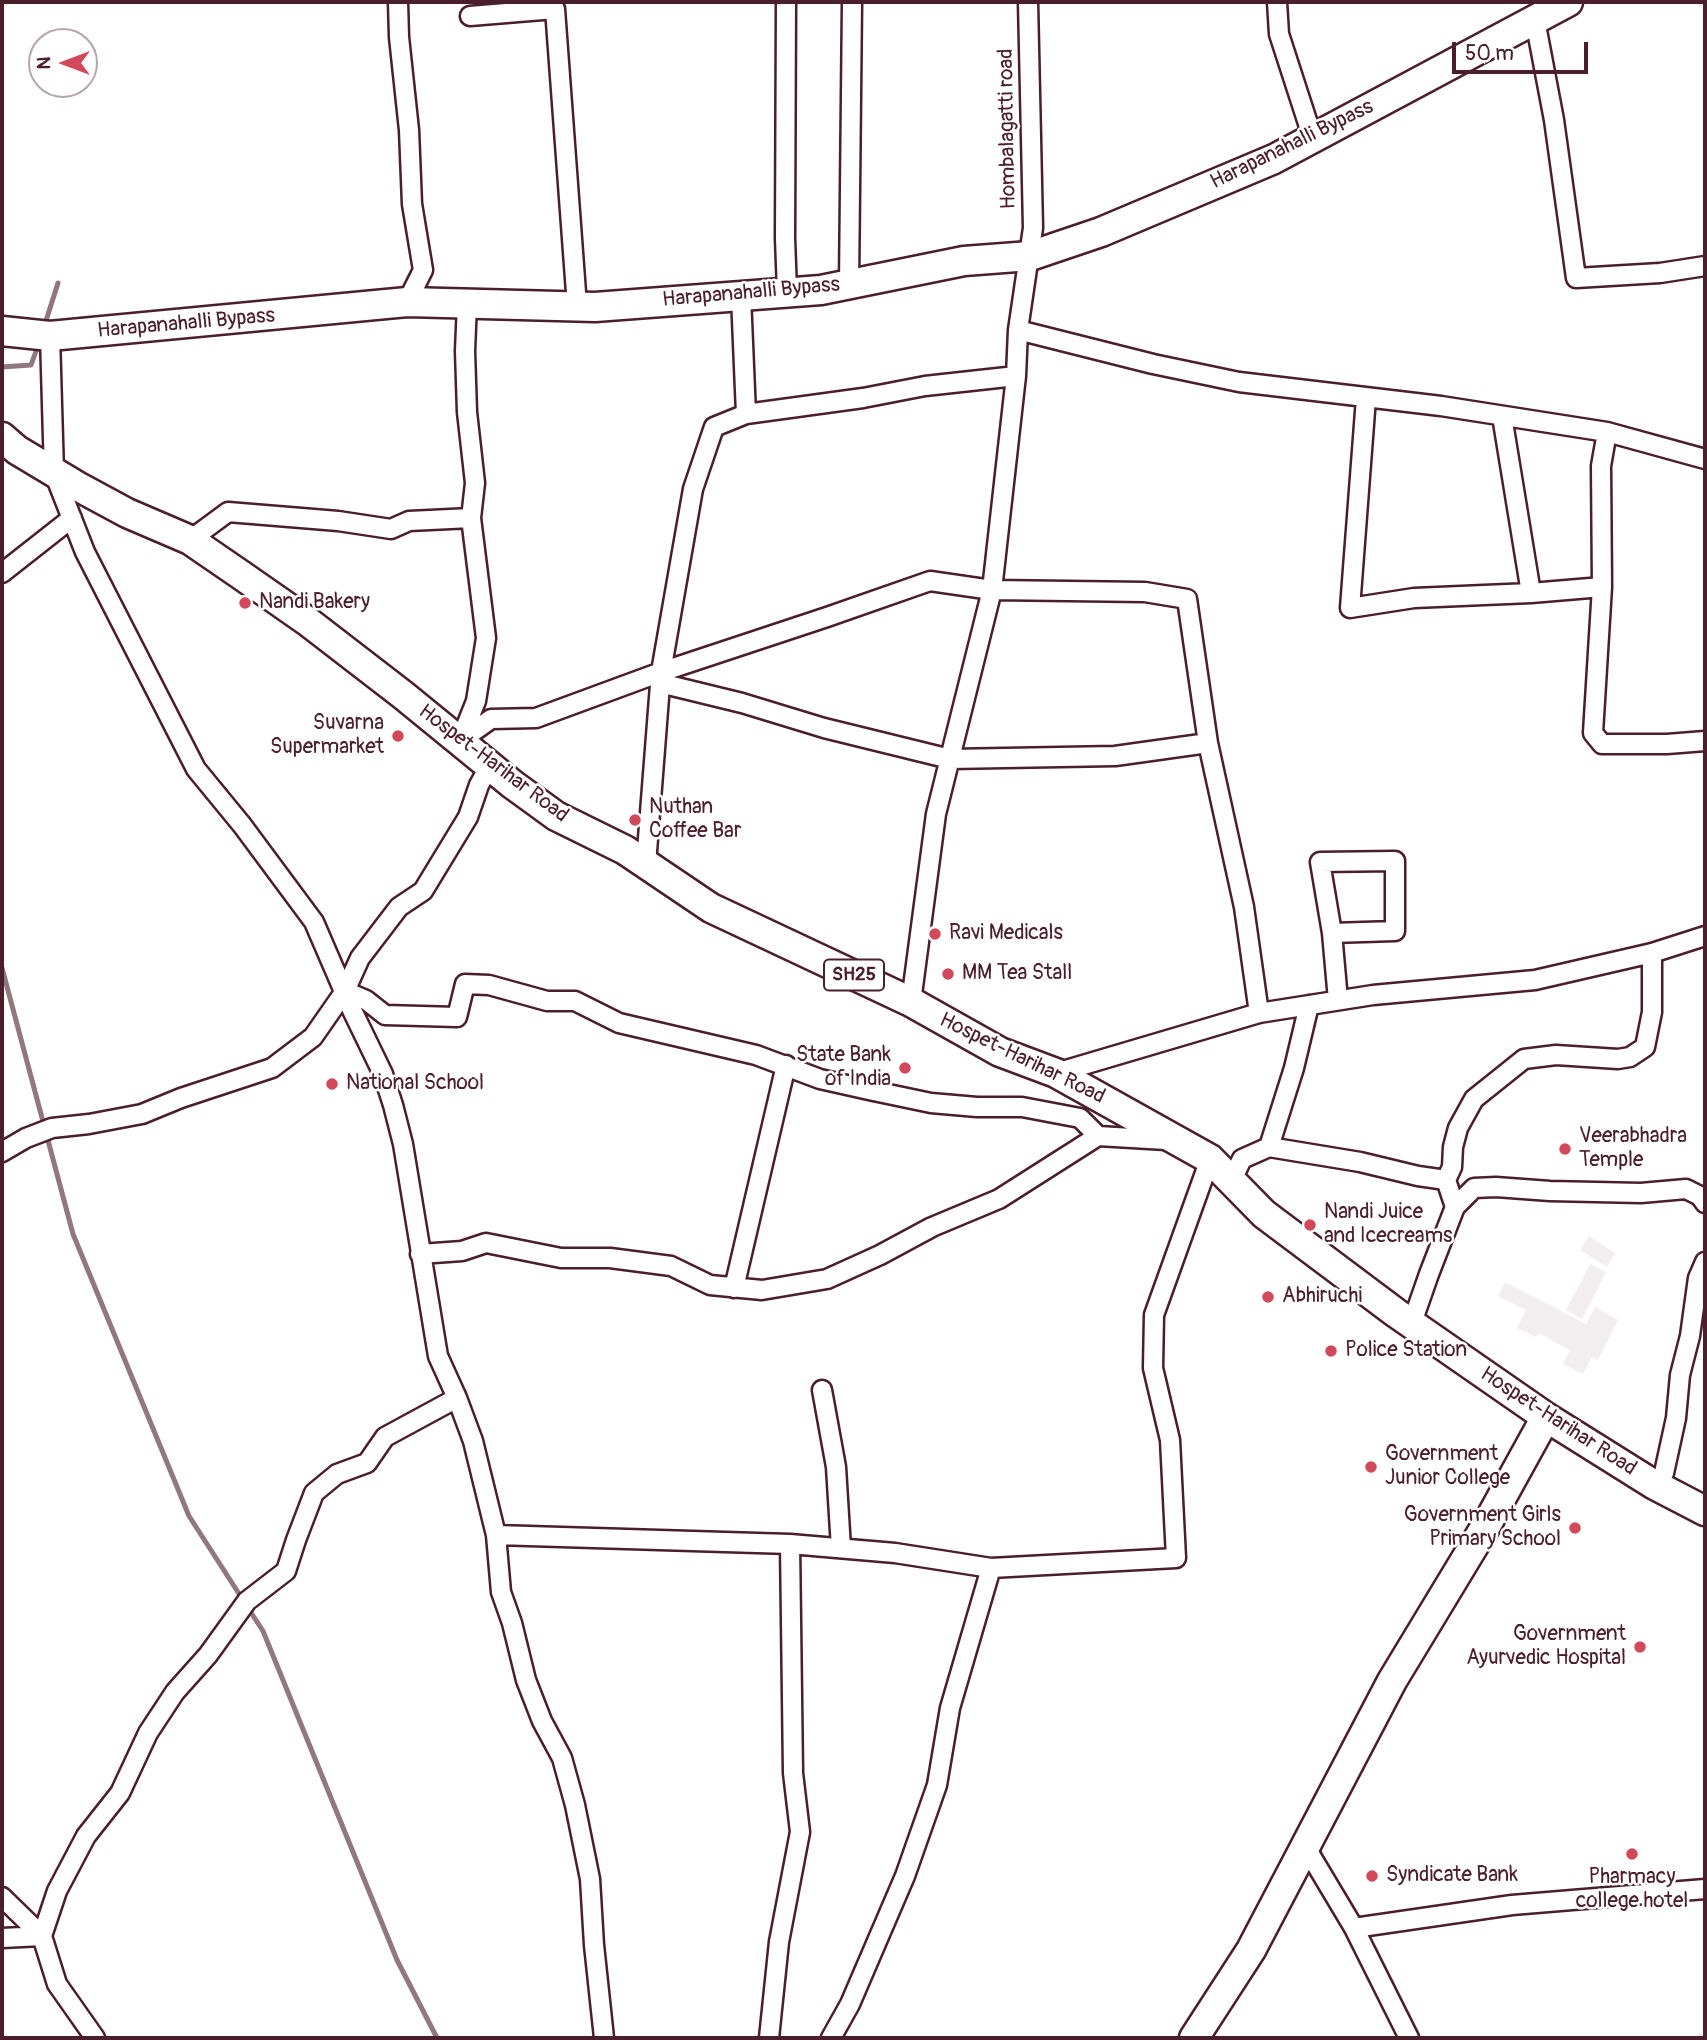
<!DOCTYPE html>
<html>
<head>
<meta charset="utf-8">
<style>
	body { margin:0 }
	#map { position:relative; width:1707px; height:2040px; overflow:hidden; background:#fff; font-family:Pangolin,sans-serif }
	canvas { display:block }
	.frame { position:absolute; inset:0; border:4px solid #4a1f2b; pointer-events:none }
	.north { position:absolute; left:28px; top:28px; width:70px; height:70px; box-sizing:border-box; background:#fff; border:2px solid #b7a5aa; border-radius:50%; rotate:270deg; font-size:19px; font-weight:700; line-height:28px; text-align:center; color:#4a1f2b }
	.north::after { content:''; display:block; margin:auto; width:24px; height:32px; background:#d1495b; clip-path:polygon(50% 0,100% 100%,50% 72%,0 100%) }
	.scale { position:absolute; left:1452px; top:42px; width:136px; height:32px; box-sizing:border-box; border:4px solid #4a1f2b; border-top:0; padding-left:9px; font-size:21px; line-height:24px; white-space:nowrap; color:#4a1f2b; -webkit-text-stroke:5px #fff; paint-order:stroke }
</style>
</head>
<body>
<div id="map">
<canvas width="1707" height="2040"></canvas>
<div class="frame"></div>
<div class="north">N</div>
<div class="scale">50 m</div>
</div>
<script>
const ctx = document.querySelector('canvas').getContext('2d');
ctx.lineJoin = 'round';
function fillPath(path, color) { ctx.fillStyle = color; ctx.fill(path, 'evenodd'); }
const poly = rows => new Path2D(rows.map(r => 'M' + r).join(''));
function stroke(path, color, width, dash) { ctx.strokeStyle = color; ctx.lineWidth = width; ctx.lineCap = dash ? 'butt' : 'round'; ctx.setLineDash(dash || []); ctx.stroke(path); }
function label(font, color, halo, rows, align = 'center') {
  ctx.font = font + ' Pangolin,sans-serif'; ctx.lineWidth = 5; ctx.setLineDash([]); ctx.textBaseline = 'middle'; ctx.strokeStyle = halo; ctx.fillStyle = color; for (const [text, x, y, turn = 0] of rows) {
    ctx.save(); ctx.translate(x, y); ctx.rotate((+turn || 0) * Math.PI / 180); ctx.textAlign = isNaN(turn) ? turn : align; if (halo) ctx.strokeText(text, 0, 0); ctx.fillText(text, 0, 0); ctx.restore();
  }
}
const built = poly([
	[1589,1236,1615,1253,1607,1267,1580,1250],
	[1590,1264,1606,1272,1582,1319,1566,1310],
	[1505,1282,1586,1324,1595,1307,1618,1320,1598,1360,1592,1357,1583,1374,1563,1364,1570,1350,1539,1333,1536,1337,1517,1328,1526,1310,1498,1296]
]);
const stream = poly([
	[44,327,58,283],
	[2,367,31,365,39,343],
	[2,968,73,1234,189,1516,243,1600],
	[248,1608,263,1631,397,1960,437,2038]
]);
const street = poly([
	[398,2,399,37,409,130,412,204,423,270,407,302],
	[786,2,785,238,787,292],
	[1277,2,1279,34,1313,139],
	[470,16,555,9,577,306],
	[1535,20,1554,120,1576,278,1660,273,1705,266],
	[849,284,852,2],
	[467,303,465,351,467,412,475,483,471,518,486,638,476,701,460,741,491,719,536,718,661,672,827,617,930,581,992,590,1145,592,1187,599,1208,743,1244,907,1259,1013],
	[1018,330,1153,364,1239,382,1441,406,1607,432,1705,459],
	[50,336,54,473,85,552,196,769,242,825,314,922,352,1010,383,1074,393,1105,403,1144,438,1356,457,1398,473,1441,496,1535,501,1592,512,1623,526,1680,542,1721,562,1758,575,1805,590,1879,594,1945,604,2038],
	[1366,398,1350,608,1414,598,1531,593],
	[746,414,863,398,925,386,1016,376],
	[1502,416,1531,593,1602,587],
	[1607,432,1601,466,1602,587,1593,733,1602,744,1667,744,1705,741],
	[190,540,228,512,338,521,391,529,409,521,471,518],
	[2,573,72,518],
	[660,683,742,703,824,728,950,759,1115,756,1208,743],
	[646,864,661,672,693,489,714,427,746,414,741,296],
	[1332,933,1395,931,1395,861,1320,862,1332,933,1338,1000],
	[345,991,360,958,399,907,423,891,468,817,479,785,490,765],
	[911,1002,936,814,992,590,1016,376,1018,330,1033,228,1028,2],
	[1056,1073,1259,1013,1373,995,1535,980,1652,953,1705,936],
	[1269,1147,1294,1068,1309,1005],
	[2,1152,26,1138,52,1128,89,1124,142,1114,181,1098,272,1068,313,1037,345,991,366,1000,385,1015,457,1017,465,984,489,985,547,1001,575,1001,619,1023,756,1055,820,1079,869,1090,931,1103,977,1107,1022,1107,1080,1118,1098,1136],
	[1446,1180,1452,1167,1453,1147,1458,1128,1474,1099,1524,1059,1556,1055,1618,1059,1630,1057,1645,1047,1652,1012,1652,953],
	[1231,1182,1242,1159,1269,1147,1360,1162,1418,1176,1446,1180,1455,1207,1429,1274,1414,1317,1414,1325],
	[1455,1207,1474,1188,1496,1187,1550,1191,1641,1193,1686,1189,1700,1196,1705,1203],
	[420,1254,462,1251,486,1243,561,1258,610,1258,671,1266,710,1285,762,1290,827,1279,880,1255,932,1227,999,1199,1098,1136,1166,1140],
	[734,1288,786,1065],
	[822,1390,836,1467,841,1548],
	[1653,1484,1664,1473,1676,1418,1680,1375,1690,1336,1698,1278,1705,1262],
	[496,1535,790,1544,895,1553,991,1568],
	[1305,1846,1354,1928],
	[2,1897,42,1936,2,1938],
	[95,2038,57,1984,42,1936,57,1891,86,1836,120,1793,148,1733,175,1692,208,1655,247,1601,286,1571,296,1540,314,1493,337,1474,367,1463,385,1437,457,1398],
	[769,2038,779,1942,800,1832,793,1773,790,1544],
	[831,2038,850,2004,905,1876,937,1785,950,1708,991,1568,1176,1558,1170,1440,1153,1368,1154,1315,1210,1159],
	[1409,2038,1354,1928,1512,1905,1705,1889]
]);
const primary = poly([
	[2,331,50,336,407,302,595,307,821,290,964,261,1030,256,1101,232,1274,159,1568,2],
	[2,437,17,450,77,486,127,513,190,540,241,575,307,621,403,695,512,784,556,816,625,850,711,908,911,1002,1000,1052,1056,1073,1210,1159,1264,1214,1396,1313,1546,1417,1653,1484,1705,1511],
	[1194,2038,1251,1950,1392,1681,1487,1524,1546,1417]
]);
const markers = [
	[245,603,7,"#d1495b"],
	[398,736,7,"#d1495b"],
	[635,820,7,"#d1495b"],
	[935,934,7,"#d1495b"],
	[948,974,7,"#d1495b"],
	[905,1068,7,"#d1495b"],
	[332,1084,7,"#d1495b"],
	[1565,1149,7,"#d1495b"],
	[1310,1225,7,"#d1495b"],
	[1268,1297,7,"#d1495b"],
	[1331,1351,7,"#d1495b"],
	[1371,1467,7,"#d1495b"],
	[1575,1528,7,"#d1495b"],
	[1640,1647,7,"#d1495b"],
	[1632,1854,7,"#d1495b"],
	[1372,1876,7,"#d1495b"]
];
const shields = [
	[854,975,60]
];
const shieldNames = [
	["SH25",854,975]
];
const streetNames = [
	["Hombalagatti road",1008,129,-91],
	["Harapanahalli Bypass",1292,145,-26],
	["Harapanahalli Bypass",751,293,-5],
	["Harapanahalli Bypass",186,324,-5],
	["Hospet-Harihar Road",493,764,37],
	["Hospet-Harihar Road",1022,1059,26],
	["Hospet-Harihar Road",1558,1422,33]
];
const poiNames = [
	["Nandi Bakery",259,603],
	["Suvarna",384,724,"right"],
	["Supermarket",384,748,"right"],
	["Nuthan",649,808],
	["Coffee Bar",649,832],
	["Ravi Medicals",949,934],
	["MM Tea Stall",962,974],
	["State Bank",891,1056,"right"],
	["of India",891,1080,"right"],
	["National School",346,1084],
	["Veerabhadra",1579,1137],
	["Temple",1579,1161],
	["Nandi Juice",1324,1213],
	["and Icecreams",1324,1237],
	["Abhiruchi",1282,1297],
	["Police Station",1345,1351],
	["Government",1385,1455],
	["Junior College",1385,1479],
	["Government Girls",1561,1516,"right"],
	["Primary School",1561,1540,"right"],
	["Government",1626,1635,"right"],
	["Ayurvedic Hospital",1626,1659,"right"],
	["Syndicate Bank",1386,1876],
	["Pharmacy",1632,1878,"center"],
	["college hotel",1632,1902,"center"]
];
fillPath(built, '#f2eeef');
stroke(stream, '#91787e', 5);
stroke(street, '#4a1f2b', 23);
stroke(primary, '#4a1f2b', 33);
stroke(street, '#fff', 18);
stroke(primary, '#fff', 28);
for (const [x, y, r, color] of markers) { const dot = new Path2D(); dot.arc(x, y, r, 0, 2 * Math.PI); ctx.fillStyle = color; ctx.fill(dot); stroke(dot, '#fff', 2.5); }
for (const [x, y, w] of shields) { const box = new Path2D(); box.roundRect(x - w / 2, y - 15.5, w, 31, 5); ctx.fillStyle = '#fff'; ctx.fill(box); stroke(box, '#4a1f2b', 2); }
label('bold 19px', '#4a1f2b', null, shieldNames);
label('21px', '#4a1f2b', '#fff', streetNames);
label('21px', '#4a1f2b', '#fff', poiNames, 'left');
</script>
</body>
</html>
